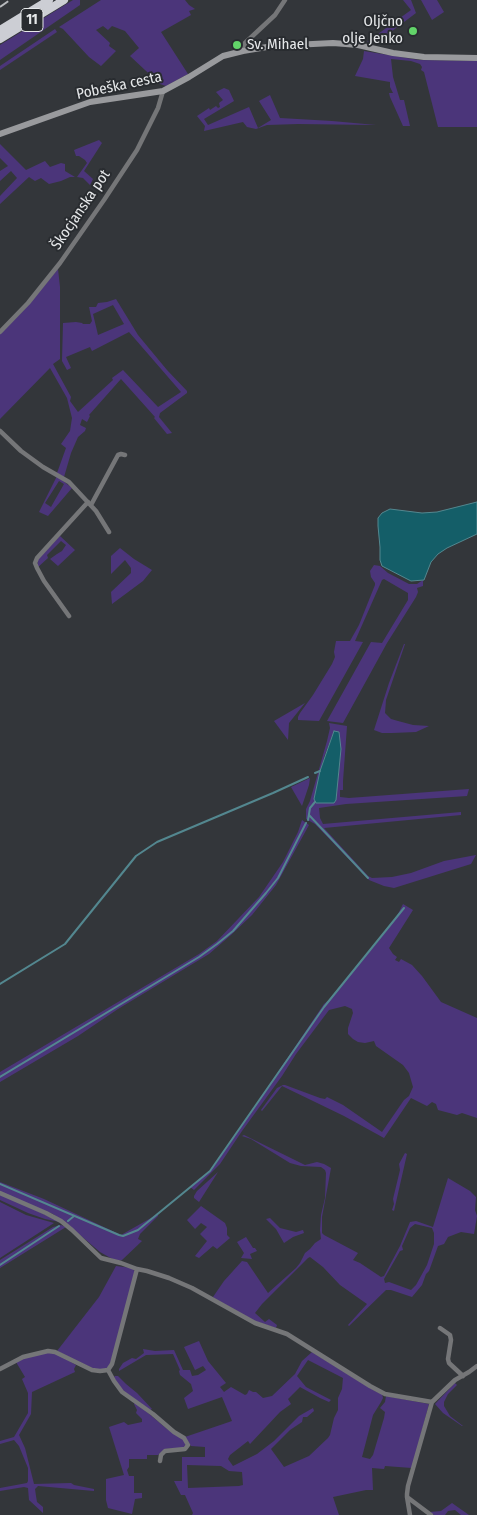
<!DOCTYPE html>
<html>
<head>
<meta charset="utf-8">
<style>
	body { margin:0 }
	canvas { display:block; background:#33363a }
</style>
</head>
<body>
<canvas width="477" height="1515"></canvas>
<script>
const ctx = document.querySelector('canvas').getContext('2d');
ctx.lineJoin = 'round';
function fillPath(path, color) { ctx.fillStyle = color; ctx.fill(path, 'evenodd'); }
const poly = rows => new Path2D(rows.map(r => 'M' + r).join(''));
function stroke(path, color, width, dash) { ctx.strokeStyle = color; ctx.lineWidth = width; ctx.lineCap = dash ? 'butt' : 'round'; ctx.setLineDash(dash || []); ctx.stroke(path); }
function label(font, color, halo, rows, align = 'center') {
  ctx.font = font + ' "Fira Sans Condensed",sans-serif'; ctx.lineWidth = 4; ctx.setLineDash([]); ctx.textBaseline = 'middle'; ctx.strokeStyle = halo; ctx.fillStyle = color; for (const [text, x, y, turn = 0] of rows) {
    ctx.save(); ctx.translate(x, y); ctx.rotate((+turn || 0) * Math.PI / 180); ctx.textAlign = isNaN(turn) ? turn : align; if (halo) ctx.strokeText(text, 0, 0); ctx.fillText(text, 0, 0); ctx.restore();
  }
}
const green = poly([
	[73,0,80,0,80,5,0,60,0,45],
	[101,0,185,0,189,5,195,9,189,11,191,15,161,32,188,74,166,86,160,84,130,56,139,48,125,31,112,26,108,30,103,26,96,30,110,43,109,46,116,51,101,66,89,57,63,29,59,27],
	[403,0,411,0,416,13,379,41,374,43,367,42,411,10],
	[421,0,437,0,444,12,432,20],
	[55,29,57,32,0,70,0,66],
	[364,51,419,60,477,61,477,127,438,127,424,72,421,70,422,67,420,64,411,61,391,59,393,77,400,100,404,100,410,126,403,126,390,97,389,93,393,93,390,87,390,82,355,76,363,59],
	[224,88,229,90,234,101,204,119,208,125,249,107,258,128,271,120,259,101,270,95,280,118,332,121,376,125,298,124,267,125,256,129,247,127,243,122,204,131,205,126,197,116,209,108,210,110,216,106,218,108,220,107,219,103,223,100,216,92],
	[99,140,102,143,84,171,93,179,90,185,83,178,77,177,87,163,85,160,79,156,76,156,74,150],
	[0,144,26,170,45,161,50,167,61,163,65,164,65,171,75,177,70,177,61,181,49,184,41,178,35,181,29,177,0,204,0,196,17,178,11,171,0,181,0,171,8,166,0,158],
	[58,269,60,287,60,359,53,364,71,397,70,401,78,412,113,380,112,378,123,370,158,407,181,392,129,332,92,351,90,347,66,357,71,368,67,370,62,361,63,323,76,322,82,323,83,324,90,324,92,321,89,307,96,307,98,303,107,302,116,299,138,335,167,370,187,391,187,393,160,413,159,417,172,433,167,434,154,418,155,417,121,379,89,415,90,416,87,422,82,419,80,425,86,428,85,431,78,437,71,453,64,477,57,473,66,448,61,444,70,431,72,418,67,398,50,368,0,419,0,334,24,310],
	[113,305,124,324,98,335,93,314],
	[57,476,72,488,48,516,39,512],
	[59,481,64,484,51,507,45,503],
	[60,536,75,550,58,566,50,559,57,554,62,551,66,545,61,541,47,555,48,558,37,568,38,559],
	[120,548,134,559,152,570,143,581,112,604,111,592,131,573,131,568,125,560,111,574,111,556],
	[374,565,380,566,388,573,409,584,417,584,423,580,423,586,417,588,418,592,416,597,387,643,343,723,327,721,371,642,382,643,408,600,408,593,384,579,382,580,355,641,363,642,319,721,298,720,298,717,300,713,313,695,332,664,335,657,334,652,336,641,350,641,359,625,375,585,375,583,371,577,370,571],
	[404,644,405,644,386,700,385,713,391,719,398,721,413,725,429,726,416,732,392,733,382,733,374,730,389,683],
	[305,703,289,723,288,740,274,721],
	[329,723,347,726,343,781,343,790,340,790,340,797,349,798,469,789,467,796,346,804,319,808,320,818,323,824,461,812,461,815,324,828,368,876,372,878,392,877,411,873,444,861,476,855,471,864,394,888,384,886,369,880,315,824,306,819,306,809,310,801,327,741,330,728],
	[334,731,341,749,336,799,316,791,324,757],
	[310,778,309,785,302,806,291,787],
	[302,820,309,825,276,885,252,915,231,935,209,954,118,1009,78,1036,0,1082,0,1072,199,954,217,941,259,897,283,862,298,832],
	[403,904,413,910,389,948,393,954,397,957,395,960,399,962,401,959,412,965,422,976,441,1002,477,1018,477,1118,462,1113,457,1115,438,1110,436,1104,432,1102,427,1106,411,1098,384,1138,344,1116,282,1086,262,1111,261,1110,277,1088,283,1085,285,1085,320,1098,325,1099,327,1097,343,1105,382,1132,404,1100,409,1096,413,1087,409,1073,403,1065,376,1046,374,1041,365,1043,358,1042,353,1039,348,1034,348,1028,353,1013,352,1009,345,1006,329,1010,296,1054,282,1076,242,1131,220,1164,194,1190,190,1187,207,1174,215,1165,324,1004,331,998,376,944,396,918],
	[244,1135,305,1165,317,1162,324,1164,331,1168,322,1217,322,1233,324,1235,358,1253,353,1260,360,1263,381,1277,384,1276,400,1246,410,1222,416,1221,433,1227,448,1178,470,1191,476,1197,475,1210,477,1216,474,1234,461,1232,448,1237,444,1244,438,1246,429,1271,426,1274,422,1285,412,1297,391,1290,386,1290,349,1326,348,1325,367,1304,340,1285,323,1267,310,1257,308,1258,262,1304,255,1313,265,1322,269,1319,277,1325,276,1328,255,1321,214,1298,213,1297,224,1281,242,1261,247,1262,268,1293,296,1268,300,1263,305,1253,310,1249,315,1243,321,1239,320,1230,321,1215,325,1198,326,1173,325,1170,321,1167,301,1166,290,1163,251,1139,242,1136],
	[415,1224,432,1228,434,1233,434,1244,427,1265,416,1285,411,1290,389,1282,385,1283,384,1279,400,1251,403,1250,402,1246,410,1228],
	[405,1153,407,1154,394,1211,392,1210,394,1204,393,1199,400,1170,399,1164],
	[218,1172,199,1202,194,1198,194,1196,197,1191],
	[0,1182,44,1199,121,1235,158,1214,158,1216,140,1234,138,1239,142,1241,122,1260,116,1261,100,1252,67,1224,53,1214,0,1192],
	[0,1194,25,1205,60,1222,45,1219,28,1213,0,1200],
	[0,1202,26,1215,54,1223,0,1258],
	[201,1206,225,1223,227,1228,227,1235,230,1238,217,1249,213,1246,199,1258,195,1256,207,1241,200,1234,207,1227,201,1223,195,1229,187,1220],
	[270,1218,280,1228,296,1232,303,1230,304,1233,293,1237,284,1243,276,1229,266,1219],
	[61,1225,66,1227,0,1268,0,1260,53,1227],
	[246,1237,253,1248,255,1248,257,1251,250,1254,252,1259,241,1258,244,1253,237,1242],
	[116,1266,132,1268,135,1272,110,1365,107,1368,101,1370,92,1368,57,1351,99,1297],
	[199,1341,208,1361,226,1383,220,1387,224,1392,231,1387,245,1395,247,1394,249,1390,253,1392,256,1392,263,1398,272,1396,295,1374,302,1361,312,1352,375,1391,382,1394,383,1398,381,1402,373,1415,362,1457,370,1459,373,1455,384,1418,385,1412,380,1408,385,1402,386,1396,429,1404,412,1468,385,1466,384,1469,372,1468,373,1490,366,1490,333,1497,339,1515,192,1515,193,1513,185,1495,181,1495,174,1481,182,1481,182,1457,205,1457,205,1447,191,1446,185,1437,232,1421,222,1397,188,1409,184,1398,193,1391,191,1384,180,1375,179,1371,180,1370,173,1354,146,1355,119,1371,119,1369,123,1363,132,1358,136,1359,144,1353,143,1349,155,1351,174,1350,183,1370,190,1370,192,1376,198,1375,206,1370,203,1366,195,1370,184,1347],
	[308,1360,343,1378,342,1389,338,1398,338,1410,334,1418,330,1435,328,1438,309,1456,284,1467,271,1449,290,1430,302,1422,303,1417,307,1417,314,1411,313,1408,299,1416,274,1441,257,1454,233,1466,228,1459,230,1455,248,1441,250,1444,280,1412,291,1404,288,1399,300,1387,320,1398,329,1402,331,1400,306,1387,297,1376],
	[187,1465,221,1466,229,1471,242,1472,243,1485,239,1486,188,1488],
	[44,1353,51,1353,59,1355,76,1365,74,1369,75,1372,32,1392,31,1414,19,1435,25,1448,34,1484,71,1483,74,1485,94,1489,94,1491,38,1486,35,1489,36,1496,37,1502,43,1507,43,1513,29,1500,28,1488,24,1487,0,1491,0,1488,27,1483,28,1481,28,1468,19,1446,14,1440,0,1444,0,1441,14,1437,28,1413,28,1393,22,1379,25,1377,16,1362,24,1358],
	[115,1376,118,1376,126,1384,137,1393,152,1409,150,1410,129,1395,120,1388,114,1377],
	[455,1383,457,1385,448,1394,444,1402,444,1406,450,1416,463,1426,462,1426,443,1413,435,1404],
	[135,1402,167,1429,185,1440,186,1444,183,1448,165,1449,158,1455,147,1455,147,1459,129,1459,129,1467,127,1470,129,1476,134,1476,134,1493,142,1493,142,1498,135,1499,132,1514,108,1508,106,1500,106,1479,124,1475,109,1427,124,1422,128,1425,142,1422,142,1419,136,1413,137,1410,134,1404],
	[452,1503,469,1515,461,1515,455,1510,448,1511,445,1515,434,1515,430,1512,441,1511]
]);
const water = poly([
	[477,502,477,534,447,548,438,554,431,562,424,580,411,581,382,566,380,560,380,547,378,526,378,518,382,513,390,509,422,513,437,512,477,502],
	[334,731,339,732,341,749,336,800,334,803,316,803,314,799,320,771,334,731]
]);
const stream = poly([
	[315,773,320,771],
	[309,815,368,878],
	[308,820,310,808,315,802],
	[0,984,65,944,136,856,157,842,273,793,308,777],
	[0,1077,199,957,217,944,233,931,266,893,278,878,306,823],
	[0,1184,119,1235,123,1236,138,1230,210,1171,324,1007,404,908],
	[68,1221,74,1216],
	[0,1265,59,1226]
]);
const street = poly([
	[243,51,245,43,275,15,285,0],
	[0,332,28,303,60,263,104,200,137,150,158,108,163,91],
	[0,431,21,451,43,467,69,482,96,511,109,532],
	[91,505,118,455,121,454,125,455],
	[69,616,44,581,37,568,35,563,37,558,88,502],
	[0,1193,46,1213,61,1221,72,1230,101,1258,121,1263,137,1269],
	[440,1328,450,1335,451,1340,448,1359,449,1363,463,1376],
	[0,1369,23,1357,48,1351,55,1352,92,1370,100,1371,108,1370,112,1364,137,1269,147,1271,169,1278,192,1288,255,1323,287,1334,370,1386,385,1394,432,1402,455,1380,469,1372,477,1366],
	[108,1370,114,1381,122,1392,153,1414,174,1432,184,1438,188,1445,185,1449,165,1451,161,1455,160,1461],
	[407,1497,410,1515],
	[431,1515,407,1497,407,1494,408,1486,432,1402]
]);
const secondary = poly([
	[0,134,90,102,163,91,189,77,223,56,243,51,273,46,333,43,358,45,393,53,424,57,477,58]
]);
const highway = poly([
	[0,30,49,0],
	[0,39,64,0]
]);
const rail = poly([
	[0,7,10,0]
]);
const markers = [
	[413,31,5,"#62d469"],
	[237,45,5,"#62d469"]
];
const shields = [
	[32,20,22]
];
const shieldNames = [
	["11",32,20]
];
const poiNames = [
	["Oljčno",403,22],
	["olje Jenko",403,39],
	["Sv. Mihael",247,45,"left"]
];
const streetNames = [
	["Pobeška cesta",119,86,-12],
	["Škocjanska pot",81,210,-56]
];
fillPath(green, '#4b357a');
fillPath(water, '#145e68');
stroke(water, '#53878f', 1);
stroke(stream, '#53878f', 2);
stroke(street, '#757678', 4.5);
stroke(secondary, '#999a9d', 6);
stroke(highway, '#ccced4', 8);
stroke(rail, '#b8babd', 2, [10, 5]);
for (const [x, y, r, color] of markers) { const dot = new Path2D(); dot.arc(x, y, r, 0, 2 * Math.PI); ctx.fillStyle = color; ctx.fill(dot); stroke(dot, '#292c30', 2); }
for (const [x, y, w] of shields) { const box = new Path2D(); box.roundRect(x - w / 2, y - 11.5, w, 23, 4); ctx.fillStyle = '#292c30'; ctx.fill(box); stroke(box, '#e6e8ea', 1); }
label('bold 14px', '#e6e8ea', null, shieldNames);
label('15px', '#e6e8ea', '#292c30', poiNames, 'right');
label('15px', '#e6e8ea', '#292c30', streetNames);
</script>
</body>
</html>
